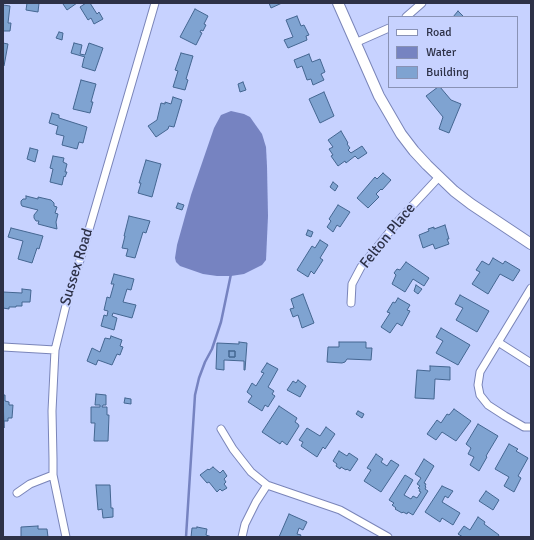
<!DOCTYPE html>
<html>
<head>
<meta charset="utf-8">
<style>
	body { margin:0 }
	#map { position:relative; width:534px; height:540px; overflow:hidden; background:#c7d2ff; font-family:Signika,sans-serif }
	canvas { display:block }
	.frame { position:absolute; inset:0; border:4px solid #2d3147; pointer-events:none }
	.legend { position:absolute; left:388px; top:16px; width:130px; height:72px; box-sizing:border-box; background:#c7d2ff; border:1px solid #8992b5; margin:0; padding:5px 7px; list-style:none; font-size:12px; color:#2d3147 }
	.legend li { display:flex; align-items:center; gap:8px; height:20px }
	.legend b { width:20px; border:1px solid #8992b5 }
</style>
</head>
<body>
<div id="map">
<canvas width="534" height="540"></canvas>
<div class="frame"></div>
<ul class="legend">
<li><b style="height:5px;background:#fff"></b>Road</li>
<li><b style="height:11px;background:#7683c1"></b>Water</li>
<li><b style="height:11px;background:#7fa3d1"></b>Building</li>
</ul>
</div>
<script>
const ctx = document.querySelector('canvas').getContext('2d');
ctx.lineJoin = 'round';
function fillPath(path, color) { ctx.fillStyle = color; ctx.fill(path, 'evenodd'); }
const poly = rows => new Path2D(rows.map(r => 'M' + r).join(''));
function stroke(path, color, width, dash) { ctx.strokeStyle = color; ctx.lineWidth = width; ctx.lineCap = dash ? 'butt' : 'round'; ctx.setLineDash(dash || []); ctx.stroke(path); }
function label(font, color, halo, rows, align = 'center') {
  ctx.font = font + ' Signika,sans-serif'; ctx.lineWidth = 4; ctx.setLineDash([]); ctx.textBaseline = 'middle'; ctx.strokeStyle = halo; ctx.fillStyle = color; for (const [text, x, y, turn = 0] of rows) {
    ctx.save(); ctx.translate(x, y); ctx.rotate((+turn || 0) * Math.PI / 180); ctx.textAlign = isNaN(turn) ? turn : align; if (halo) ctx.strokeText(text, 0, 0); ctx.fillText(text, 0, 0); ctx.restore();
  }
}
const water = poly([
	[231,111,244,114,250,117,262,134,266,147,267,166,268,216,266,260,262,265,244,274,231,276,217,276,203,274,180,266,176,262,175,258,177,245,191,195,214,128,221,115]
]);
const stream = poly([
	[186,537,195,395,199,378,205,362,212,349,221,322,231,274]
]);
const building = poly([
	[27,3,39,3,38,12,26,10,27,3],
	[65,3,77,3,67,10,63,4,65,3],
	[86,3,90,3,97,14,99,12,103,19,94,24,91,18,88,20,80,7,86,3],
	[269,3,282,3,271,8,269,3],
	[3,5,10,6,8,23,11,23,10,31,3,31,3,5],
	[195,9,208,16,204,24,206,25,203,31,201,30,200,32,202,33,196,45,180,37,195,9],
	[458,11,464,17,453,17,458,11],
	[297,16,301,26,304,25,309,35,306,36,307,40,288,48,284,40,293,37,286,20,297,16],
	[59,32,63,33,62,40,56,38,59,32],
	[3,43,8,44,4,66,3,66,3,43],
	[74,43,82,45,80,54,85,55,89,43,103,48,95,71,82,67,84,58,85,57,71,53,74,43],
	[181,53,193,56,186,79,188,80,185,90,173,87,178,71,175,70,181,53],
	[309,54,312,62,320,59,325,72,321,74,324,80,313,85,311,79,307,80,302,66,297,68,294,60,309,54],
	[81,80,96,84,91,102,93,102,90,113,73,109,81,80],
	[243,82,246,90,240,92,238,84,243,82],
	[438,87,440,87,451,100,461,104,449,133,439,129,443,117,426,96,438,87],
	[324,92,334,116,320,123,309,99,324,92],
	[173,97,182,100,174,127,169,126,168,129,156,137,148,126,157,120,161,103,165,104,165,102,171,104,173,97],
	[52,113,59,115,59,118,87,127,83,143,79,142,77,149,62,145,64,136,56,134,58,126,49,123,52,113],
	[341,131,348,143,347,144,350,148,348,150,351,153,362,146,367,153,358,159,355,156,346,163,345,161,338,166,331,156,333,155,329,149,333,147,328,140,341,131],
	[30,148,38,150,35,162,27,159,30,148],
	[53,156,64,158,63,162,67,164,65,172,67,172,65,177,64,176,62,185,50,182,53,169,50,168,53,156],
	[146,160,161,164,152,197,138,193,141,183,139,183,146,160],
	[383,173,391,180,382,190,381,189,376,194,379,197,368,208,357,198,375,177,377,179,383,173],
	[333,182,338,186,335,191,330,187,333,182],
	[26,196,38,199,38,197,51,200,54,203,54,206,57,207,55,213,58,214,56,222,57,229,38,224,39,221,36,221,34,218,34,215,38,210,22,206,21,204,21,201,23,199,26,199,26,196],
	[178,203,184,205,182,210,176,208,178,203],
	[338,205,350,212,340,227,337,225,333,232,327,227,331,221,329,219,338,205],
	[129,216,150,221,146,233,143,232,135,258,126,256,128,249,122,248,125,236,124,236,129,216],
	[445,225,449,239,447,239,449,244,435,249,433,244,423,248,419,235,429,231,428,229,434,227,434,229,445,225],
	[11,228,43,236,39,249,37,248,32,263,18,259,23,241,8,237,11,228],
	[308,230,313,232,311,237,306,235,308,230],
	[320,240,328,245,320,258,323,260,314,274,311,271,308,277,297,270,312,246,315,248,320,240],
	[493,258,503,264,505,261,520,270,513,281,500,274,488,294,472,284,480,272,476,270,482,261,489,265,493,258],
	[406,262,429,278,424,286,413,279,405,292,392,284,396,275,394,273,397,269,400,270,406,262],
	[114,274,134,279,131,290,127,289,123,302,136,305,132,318,113,313,112,316,117,318,114,330,101,326,104,315,107,316,108,311,104,310,107,297,110,298,114,284,111,284,114,274],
	[416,285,422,289,418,294,414,291,416,285],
	[22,289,31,290,30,302,22,302,22,306,16,306,16,307,9,307,9,309,3,308,3,292,22,293,22,289],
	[303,294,314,323,302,328,298,315,293,317,290,309,294,308,291,299,303,294],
	[460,295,489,311,477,332,456,320,463,308,455,304,460,295],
	[398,298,410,305,407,310,410,311,402,326,397,323,390,333,381,327,390,313,387,312,393,302,395,303,398,298],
	[441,328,470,345,458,365,436,353,443,341,436,337,441,328],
	[111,336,122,340,120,346,123,347,120,355,117,354,112,365,98,360,96,365,87,361,92,348,100,352,105,338,110,339,111,336],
	[239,342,247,343,245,370,244,370,244,361,224,360,224,370,216,369,217,343,239,344,239,342],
	[229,351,235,351,235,357,229,357,229,351],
	[339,342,366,342,366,348,372,348,371,360,347,359,345,362,342,363,327,362,328,347,339,347,339,342],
	[229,351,235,351,235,357,229,357,229,351],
	[267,363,278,369,268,387,274,391,272,394,275,396,268,407,265,405,262,411,248,402,252,396,247,392,252,383,256,386,264,373,261,372,267,363],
	[430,366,450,367,450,380,435,379,434,399,415,398,417,370,430,371,430,366],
	[298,380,306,386,300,397,287,390,293,381,296,383,298,380],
	[96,394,106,395,106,405,103,405,102,407,107,407,107,415,109,415,108,441,94,441,95,423,91,423,91,407,100,407,100,405,95,405,96,394],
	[3,395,5,395,5,401,9,402,9,405,13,405,12,418,8,418,8,421,4,421,4,428,3,395],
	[125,398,131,399,131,404,124,403,125,398],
	[279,406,297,418,295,422,298,424,299,426,287,445,282,441,280,444,262,432,279,406],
	[454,409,471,421,456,441,442,432,436,440,427,434,437,420,441,423,447,414,449,415,454,409],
	[358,411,364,414,362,418,356,414,358,411],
	[478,424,498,436,486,456,487,457,479,471,470,465,474,457,468,454,471,448,466,444,478,424],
	[326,427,335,434,325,449,323,447,317,457,301,446,303,442,299,440,307,428,320,436,326,427],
	[509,444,518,449,516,451,528,458,518,476,521,478,514,492,504,486,509,477,495,469,509,444],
	[339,451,347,456,349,453,358,459,350,471,347,469,346,470,341,467,340,469,336,466,337,464,333,461,339,451],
	[376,454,383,459,381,462,387,466,391,460,399,465,381,492,364,481,371,470,367,468,376,454],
	[424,459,434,466,424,483,426,484,425,486,426,487,425,489,428,491,413,515,408,512,407,514,403,512,402,513,395,509,396,508,392,505,394,503,389,500,405,475,413,480,404,495,411,499,413,496,417,498,421,492,419,491,420,489,418,488,420,486,417,484,421,478,415,474,424,459],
	[213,467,220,473,223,470,227,476,224,479,226,482,224,484,227,488,222,491,220,489,217,492,209,482,207,483,200,475,208,469,209,470,213,467],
	[96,485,110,485,111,508,113,508,113,517,103,518,102,509,98,510,96,485],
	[442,486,453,491,448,498,445,496,442,502,460,513,453,525,442,518,440,522,425,512,442,486],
	[486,491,499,500,493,510,479,501,486,491],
	[289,514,307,522,303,530,299,528,297,534,301,535,300,537,279,537,289,514],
	[478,517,485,522,484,524,499,535,498,537,463,537,458,534,464,526,470,530,478,517],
	[38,526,38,529,47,529,48,537,21,537,21,527,38,526],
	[197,527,207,529,206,535,212,537,191,537,192,528,197,528,197,527]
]);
const street = poly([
	[406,17,422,3],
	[355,43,389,28],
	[531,288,480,372,478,385,480,395,488,405,505,416,524,427,531,427],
	[351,303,352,284,361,267,400,219,439,177],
	[498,342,531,363],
	[3,347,55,350],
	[221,429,233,449,251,472,267,485,340,510,388,537],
	[17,493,30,484,53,475],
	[66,537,53,475,53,459,52,411,55,350,69,293,81,257,155,3],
	[242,537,245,524,256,502,267,485]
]);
const secondary = poly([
	[338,3,379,96,401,134,414,151,427,165,454,191,471,204,531,244]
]);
const streetNames = [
	["Felton Place",388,236,-51],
	["Sussex Road",77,267,-73]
];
fillPath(water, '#7683c1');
stroke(stream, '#7683c1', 2.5);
fillPath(building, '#7fa3d1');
stroke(building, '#446691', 1);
stroke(street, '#7a85b9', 9);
stroke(secondary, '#7a85b9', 12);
stroke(street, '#fff', 7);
stroke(secondary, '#fff', 10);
label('15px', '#2d3147', '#c7d2ff', streetNames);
</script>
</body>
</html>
